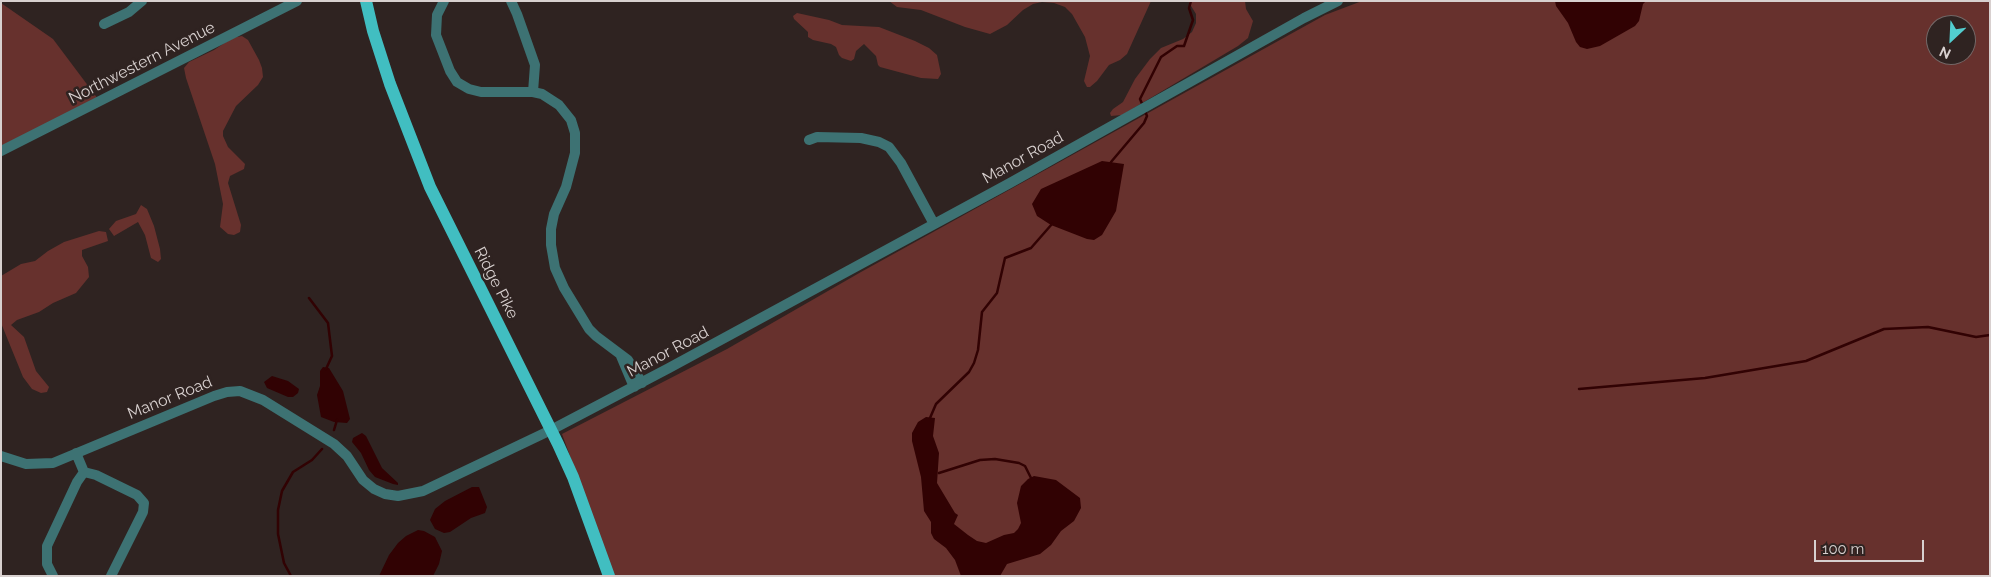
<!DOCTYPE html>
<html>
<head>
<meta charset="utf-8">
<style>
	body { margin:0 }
	#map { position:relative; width:1991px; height:577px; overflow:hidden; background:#2f2321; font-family:Raleway,sans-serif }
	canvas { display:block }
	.frame { position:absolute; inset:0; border:2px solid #d8d0cf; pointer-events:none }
	.north { position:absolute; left:1926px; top:15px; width:50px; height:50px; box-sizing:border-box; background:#2f2321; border:1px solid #736867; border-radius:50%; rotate:205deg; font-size:14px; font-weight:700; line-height:20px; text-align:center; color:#d8d0cf }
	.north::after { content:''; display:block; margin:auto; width:18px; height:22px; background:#52cdcf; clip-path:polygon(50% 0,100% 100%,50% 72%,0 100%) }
	.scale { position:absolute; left:1814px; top:540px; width:110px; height:22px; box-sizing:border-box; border:2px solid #d8d0cf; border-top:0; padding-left:6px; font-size:15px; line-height:18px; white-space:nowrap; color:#d8d0cf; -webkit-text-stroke:4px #2f2321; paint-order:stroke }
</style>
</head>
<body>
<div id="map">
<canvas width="1991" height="577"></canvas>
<div class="frame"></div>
<div class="north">N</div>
<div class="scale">100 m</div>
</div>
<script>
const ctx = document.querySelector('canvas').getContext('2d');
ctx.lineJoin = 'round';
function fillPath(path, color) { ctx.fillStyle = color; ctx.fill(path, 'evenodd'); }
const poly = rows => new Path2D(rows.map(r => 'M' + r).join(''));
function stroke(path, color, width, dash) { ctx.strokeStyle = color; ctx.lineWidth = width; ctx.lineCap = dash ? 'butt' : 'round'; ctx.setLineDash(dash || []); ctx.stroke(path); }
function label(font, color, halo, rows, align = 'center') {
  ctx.font = font + ' Raleway,sans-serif'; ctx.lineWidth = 5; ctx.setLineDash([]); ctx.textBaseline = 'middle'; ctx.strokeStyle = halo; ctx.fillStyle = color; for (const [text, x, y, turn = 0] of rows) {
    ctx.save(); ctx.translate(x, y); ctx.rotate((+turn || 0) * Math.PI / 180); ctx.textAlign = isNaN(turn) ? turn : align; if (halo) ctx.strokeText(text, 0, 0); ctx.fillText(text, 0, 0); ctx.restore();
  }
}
const green = poly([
	[889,1,1151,1,1127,54,1120,60,1109,65,1097,81,1090,87,1087,87,1084,81,1090,56,1085,37,1072,14,1065,7,1054,3,1042,2,1033,4,1023,10,1007,25,990,34,965,27,921,10,897,7],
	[1188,1,1245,1,1246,9,1253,21,1248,38,1238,46,1122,115,1111,116,1110,113,1113,109,1123,102,1135,79,1150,59,1161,48,1183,39,1192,32,1196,23,1196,14],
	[1362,1,1990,1,1990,576,614,576,562,434,727,349,861,272,1325,15],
	[1936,25,1966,25,1966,55,1936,55],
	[1,3,53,39,98,99,1,148],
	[797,13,829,20,842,25,879,27,915,41,929,48,937,55,941,74,938,79,921,78,880,67,878,65,876,56,864,44,856,51,854,59,851,61,842,58,839,55,836,47,831,44,813,40,808,37,808,32,794,19,793,16],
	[242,36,248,40,259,60,262,68,263,77,258,85,236,106,223,131,223,136,228,147,245,164,244,169,230,176,228,183,241,225,240,232,234,235,228,234,220,227,223,204,215,164,186,78,184,68,189,62,214,50,232,38],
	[141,205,147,209,154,226,160,249,161,259,158,262,151,258,145,235,138,222,114,236,109,229,116,221,136,214],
	[99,231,106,232,108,241,82,250,82,256,88,267,89,277,76,293,53,303,39,312,17,320,11,325,24,337,36,371,49,387,47,392,41,393,32,389,23,377,1,323,1,276,21,264,35,261,48,251,64,242]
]);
const water = poly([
	[1555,1,1646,1,1643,4,1639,21,1635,26,1600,46,1587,49,1580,47,1576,42,1568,23,1556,6],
	[1102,161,1124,164,1116,211,1102,235,1094,240,1087,239,1051,225,1037,216,1032,204,1041,189],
	[323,367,329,368,343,391,350,419,347,423,334,422,321,417,317,395,320,386,320,371],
	[272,376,288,381,299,389,298,393,293,397,288,397,267,388,264,382],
	[926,417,935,418,933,436,939,453,937,483,955,513,958,515,954,524,968,535,977,541,986,543,1004,535,1014,533,1018,529,1021,523,1017,503,1021,486,1028,479,1034,476,1056,480,1080,498,1081,508,1074,521,1061,531,1051,545,1040,554,1007,564,1000,576,961,576,955,560,946,548,934,539,931,533,931,522,924,511,921,477,912,441,912,433,918,422],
	[362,433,366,436,382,468,398,483,398,485,393,484,375,477,369,470,361,453,352,442,353,438],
	[472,487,479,487,487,507,485,513,471,518,450,532,444,533,435,529,430,520,435,509,445,501],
	[418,530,424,531,435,537,442,551,439,564,433,576,379,576,389,555,398,543,406,536]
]);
const stream = poly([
	[1143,106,1140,99,1161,57,1177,46,1184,46,1193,20,1189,8,1191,1],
	[1111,162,1144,123,1147,116,1145,111],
	[309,298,328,323,332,356,326,369],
	[1579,389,1705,378,1806,361,1884,329,1928,327,1976,337,1990,335],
	[930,418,936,404,969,372,974,363,978,350,982,312,997,293,1005,258,1031,248,1052,224],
	[334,430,337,420],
	[939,473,980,460,995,459,1019,463,1025,466,1031,478],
	[291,576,284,563,278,534,278,510,282,491,293,472,312,460,322,449]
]);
const minor = poly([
	[444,1,437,15,436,35,450,71,457,82,469,89,481,92,533,92,542,94,559,105,571,120,575,133,575,153,566,187,554,214,551,229,551,245,555,268,564,288,589,329,596,336,628,360,642,383],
	[511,1,517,14,535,65,533,92],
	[104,24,129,12,142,1],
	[809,140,817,137,861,138,879,142,889,147,901,163,934,224],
	[1,151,297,1],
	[621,356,634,387],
	[76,453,84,472],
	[1,456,26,464,53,463,214,396,227,392,240,391,263,400,334,444,347,456,363,480,374,489,385,494,398,496,423,491,551,430,669,368,1010,183,1304,18,1338,1],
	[84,472,96,475,137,495,144,503,143,512,111,576],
	[53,576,47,564,47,546,77,482,84,472]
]);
const major = poly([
	[366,1,373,31,390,84,430,187,558,444,573,477,609,576]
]);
const streetNames = [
	["Northwestern Avenue",142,63,-27],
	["Manor Road",1023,158,-29],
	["Ridge Pike",496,283,63],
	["Manor Road",668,352,-28],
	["Manor Road",170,398,-22]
];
fillPath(green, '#67312d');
fillPath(water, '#310203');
stroke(stream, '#310203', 2.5);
stroke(minor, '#3d7273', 10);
stroke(major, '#41bec1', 12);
label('16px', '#d8d0cf', '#2f2321', streetNames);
</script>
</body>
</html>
